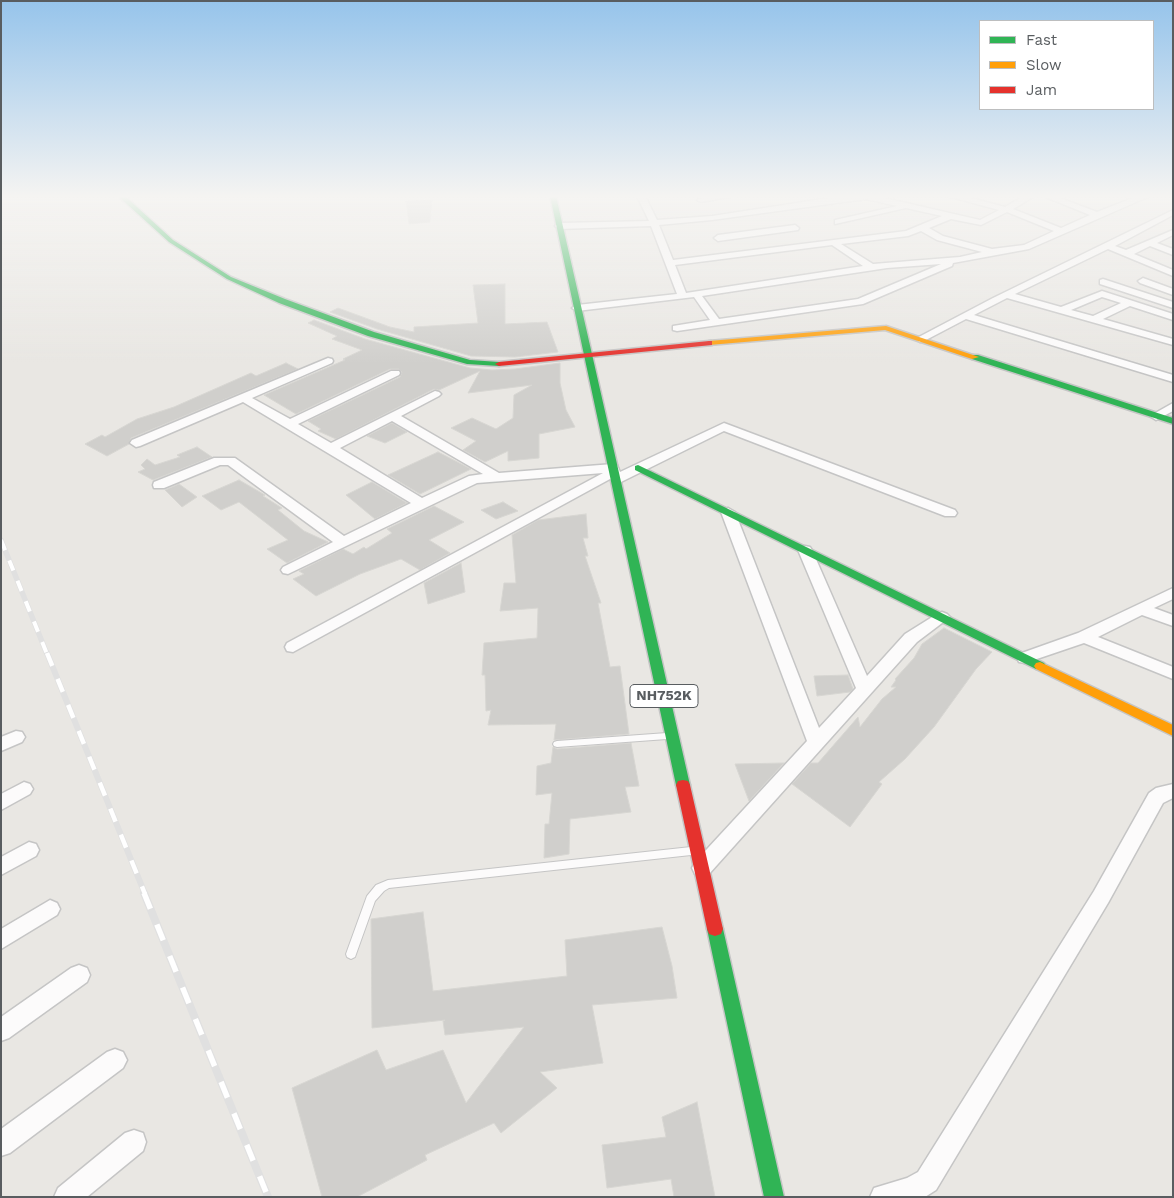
<!DOCTYPE html>
<html>
<head>
<meta charset="utf-8">
<style>
	body { margin:0 }
	#map { position:relative; width:1174px; height:1198px; overflow:hidden; background:#e9e7e3; font-family:"Work Sans",sans-serif }
	canvas { display:block }
	.frame { position:absolute; inset:0; border:2px solid #595d60; pointer-events:none }
	.legend { position:absolute; left:979px; top:20px; width:175px; height:90px; box-sizing:border-box; background:#fff; border:1px solid #bdbebf; margin:0; padding:6px 9px; list-style:none; font-size:15px; color:#595d60 }
	.legend li { display:flex; align-items:center; gap:10px; height:25px }
	.legend b { width:25px; border:1px solid #bdbebf }
</style>
</head>
<body>
<div id="map">
<canvas width="1174" height="1198"></canvas>
<div class="frame"></div>
<ul class="legend">
<li><b style="height:6px;background:#30b455"></b>Fast</li>
<li><b style="height:6px;background:#ff9f0a"></b>Slow</li>
<li><b style="height:6px;background:#e5322d"></b>Jam</li>
</ul>
</div>
<script>
const ctx = document.querySelector('canvas').getContext('2d');
ctx.lineJoin = 'round';
function fillPath(path, color) { ctx.fillStyle = color; ctx.fill(path, 'evenodd'); }
const poly = rows => new Path2D(rows.map(r => 'M' + r).join(''));
function stroke(path, color, width, dash) { ctx.strokeStyle = color; ctx.lineWidth = width; ctx.lineCap = dash ? 'butt' : 'round'; ctx.setLineDash(dash || []); ctx.stroke(path); }
function label(font, color, halo, rows, align = 'center') {
  ctx.font = font + ' "Work Sans",sans-serif'; ctx.lineWidth = 4.5; ctx.setLineDash([]); ctx.textBaseline = 'middle'; ctx.strokeStyle = halo; ctx.fillStyle = color; for (const [text, x, y, turn = 0] of rows) {
    ctx.save(); ctx.translate(x, y); ctx.rotate((+turn || 0) * Math.PI / 180); ctx.textAlign = isNaN(turn) ? turn : align; if (halo) ctx.strokeText(text, 0, 0); ctx.fillText(text, 0, 0); ctx.restore();
  }
}
const building = poly([
	[432,200,430,222,409,224,406,201,432,200],
	[505,284,505,324,547,322,558,352,515,357,471,356,377,329,330,312,338,308,390,327,414,332,414,327,478,323,473,285,505,284],
	[314,320,365,339,470,368,492,370,515,369,560,363,560,383,566,410,575,427,539,434,539,458,508,461,508,451,485,462,463,450,476,441,451,428,472,418,496,429,513,418,514,395,532,385,468,393,480,371,439,390,434,389,336,439,318,431,321,429,308,421,400,377,402,372,399,369,390,369,296,414,264,395,345,360,343,359,362,350,332,339,337,336,308,323,314,320],
	[286,363,298,369,131,438,129,444,107,456,85,444,102,435,105,437,137,419,174,407,251,373,256,376,286,363],
	[392,423,407,432,385,443,367,436,392,423],
	[197,447,212,457,153,480,138,472,145,469,141,465,147,459,155,465,180,457,177,455,197,447],
	[438,452,471,469,420,494,388,475,438,452],
	[239,480,265,495,263,496,282,508,278,510,304,531,328,542,287,563,267,549,288,540,239,502,221,510,202,496,239,480],
	[372,482,407,503,375,519,346,495,372,482],
	[179,484,197,497,182,507,165,490,179,484],
	[503,502,518,511,496,519,481,510,503,502],
	[434,506,464,522,429,540,450,553,420,570,401,559,360,574,316,596,293,579,304,574,299,571,343,549,353,554,364,547,366,549,392,533,387,529,434,506],
	[586,514,588,538,583,538,588,556,585,556,601,603,598,603,610,667,620,666,629,734,554,740,556,724,488,725,491,710,486,711,485,675,482,675,484,643,537,638,538,608,500,611,504,583,516,583,512,535,538,520,586,514],
	[461,563,465,592,428,604,424,583,461,563],
	[944,628,992,652,976,669,934,727,905,759,879,782,882,784,850,827,792,784,811,763,818,763,858,717,860,727,882,699,896,687,891,687,896,680,895,679,914,658,922,644,944,628],
	[848,675,853,689,850,692,817,696,814,676,848,675],
	[631,743,639,786,625,787,631,812,570,819,569,854,544,858,545,824,549,824,552,793,536,795,537,766,551,763,553,747,557,749,631,743],
	[784,763,749,801,735,764,784,763],
	[423,912,433,991,567,976,565,940,662,927,672,966,677,998,592,1005,603,1063,540,1072,557,1088,501,1133,494,1123,425,1155,427,1160,357,1197,322,1197,292,1088,377,1050,386,1070,443,1050,466,1103,524,1027,445,1035,443,1021,445,1020,372,1028,371,919,423,912],
	[697,1102,715,1197,674,1197,671,1179,607,1188,602,1145,666,1137,662,1117,697,1102]
]);
const lane = poly([
	[667,733,670,734,671,736,670,738,667,739,557,747,554,746,553,744,554,742,557,741,667,733],
	[691,847,694,848,696,851,694,854,691,855,389,888,384,891,375,901,355,957,351,959,347,957,346,954,367,896,376,885,388,880,691,847]
]);
const street = poly([
	[637,196,645,196,657,220,712,216,842,196,876,196,980,220,999,210,947,196,963,196,1005,207,1024,196,1035,196,1013,209,1061,228,1090,215,1043,196,1055,196,1097,212,1138,196,1150,196,1029,249,953,263,952,266,863,304,677,331,673,330,673,326,710,320,694,297,577,311,572,308,577,305,677,294,651,226,559,229,555,226,559,223,649,221,637,196],
	[866,199,897,206,835,220,835,224,906,208,942,216,906,231,673,260,659,225,712,220,866,199],
	[1007,212,1054,231,1024,245,992,249,943,236,929,228,951,219,981,225,1007,212],
	[921,231,937,240,982,252,960,257,873,264,841,244,908,236,921,231],
	[832,245,863,266,686,293,675,265,832,245],
	[941,264,858,299,719,319,702,296,887,268,941,264],
	[709,196,734,196,701,202,697,200,709,196],
	[1173,210,1173,215,1115,246,1126,250,1173,230,1173,235,1157,243,1173,249,1173,255,1150,246,1134,254,1173,270,1173,276,1108,249,1015,294,1061,307,1102,291,1133,301,1173,314,1173,320,1130,306,1103,319,1173,339,1173,345,1007,298,974,315,1173,375,1173,382,966,319,924,341,920,342,915,339,993,298,1173,210],
	[1102,297,1121,303,1093,316,1071,310,1102,297],
	[795,225,799,228,798,230,718,241,714,238,718,235,795,225],
	[1143,278,1173,289,1173,295,1140,283,1138,281,1143,278],
	[1103,279,1173,302,1173,308,1100,284,1100,280,1103,279],
	[328,358,332,359,333,361,332,363,252,398,290,419,391,371,399,371,400,373,399,375,298,424,331,443,435,391,439,392,441,394,439,396,401,416,499,473,613,464,617,465,620,472,724,423,955,510,957,513,955,516,945,516,724,431,621,482,616,483,610,479,293,652,287,651,285,647,287,643,603,473,477,483,288,574,283,573,281,570,283,567,333,542,228,465,220,465,164,488,154,488,153,485,154,482,214,458,235,458,344,536,411,503,243,402,140,446,136,447,130,443,132,440,328,358],
	[392,421,483,474,469,476,422,498,340,448,392,421],
	[1173,403,1173,411,1156,420,1150,416,1173,403],
	[728,508,735,512,819,728,856,688,798,550,800,547,805,546,810,547,812,550,867,676,905,634,937,614,942,612,947,614,950,617,917,642,709,874,702,876,695,874,692,868,695,862,807,741,721,512,728,508],
	[1173,588,1173,599,1154,608,1173,615,1173,626,1142,615,1098,637,1173,667,1173,679,1084,643,1025,663,1019,662,1017,658,1019,654,1078,633,1173,588],
	[16,731,22,732,25,737,22,742,1,751,1,737,16,731],
	[24,782,30,784,33,789,30,794,1,810,1,794,24,782],
	[1173,784,1173,798,1163,803,1108,903,936,1190,925,1197,870,1197,874,1188,907,1178,918,1172,1094,891,1149,793,1156,788,1173,784],
	[29,842,36,844,39,850,36,856,1,875,1,857,29,842],
	[50,900,57,903,60,909,57,915,1,949,1,929,50,900],
	[79,965,87,968,90,975,87,982,9,1038,1,1041,1,1017,71,968,79,965],
	[115,1049,123,1052,127,1060,123,1068,10,1153,1,1156,1,1129,107,1052,115,1049],
	[134,1130,143,1133,146,1142,143,1151,87,1197,54,1197,58,1188,125,1133,134,1130]
]);
const fast = poly([
	[118,196,125,196,173,240,231,277,285,299,374,332,470,360,499,362,503,364,499,366,467,364,368,336,279,303,227,279,169,242,118,196],
	[550,196,556,196,690,785,688,789,683,790,678,789,676,785,550,196],
	[972,355,978,355,1173,418,1173,424,972,359,972,355],
	[638,465,1044,663,1046,666,1044,669,1036,669,635,470,635,466,638,465],
	[715,922,721,924,723,929,784,1197,764,1197,707,929,709,924,715,922]
]);
const slow = poly([
	[886,326,979,357,972,359,885,330,709,345,705,343,709,341,886,326],
	[1040,662,1173,725,1173,736,1036,669,1034,666,1036,663,1040,662]
]);
const jam = poly([
	[709,341,712,341,712,345,499,366,495,364,499,362,709,341],
	[683,780,688,781,690,785,723,929,721,934,715,936,709,934,707,929,676,785,678,781,683,780]
]);
const railFar2 = poly([
	[1,540,47,654]
]);
const railFar1 = poly([
	[47,653,145,894]
]);
const rail = poly([
	[144,893,268,1197]
]);
const shields = [
	[664,696,68]
];
const shieldNames = [
	["NH752K",664,696]
];
fillPath(building, '#d0cfcc');
stroke(building, '#d7d6d2', 1);
stroke(lane, '#c5c5c5', 2);
stroke(street, '#c5c5c5', 3);
stroke(fast, '#c5c5c5', 3);
stroke(slow, '#c5c5c5', 3);
stroke(jam, '#c5c5c5', 3);
fillPath(lane, '#fcfbfb');
fillPath(street, '#fcfbfb');
fillPath(fast, '#30b455');
fillPath(slow, '#ff9f0a');
fillPath(jam, '#e5322d');
stroke(railFar2, '#e0e0e0', 5.5);
stroke(railFar1, '#e0e0e0', 6);
stroke(rail, '#e0e0e0', 8);
stroke(railFar2, '#fff', 4, [11]);
stroke(railFar1, '#fff', 4.5, [14]);
stroke(rail, '#fff', 5.5, [17]);
const sky = ctx.createLinearGradient(0, 0, 0, 364);
sky.addColorStop(0, '#96c4eb');
sky.addColorStop(0.54, '#f5f4f2');
sky.addColorStop(1, '#f5f4f200');
ctx.fillStyle = sky;
ctx.fillRect(0, 0, 1174, 364);
for (const [x, y, w] of shields) { const box = new Path2D(); box.roundRect(x - w / 2, y - 11.5, w, 23, 4); ctx.fillStyle = '#fff'; ctx.fill(box); stroke(box, '#595d60', 1); }
label('bold 14px', '#595d60', null, shieldNames);
</script>
</body>
</html>
